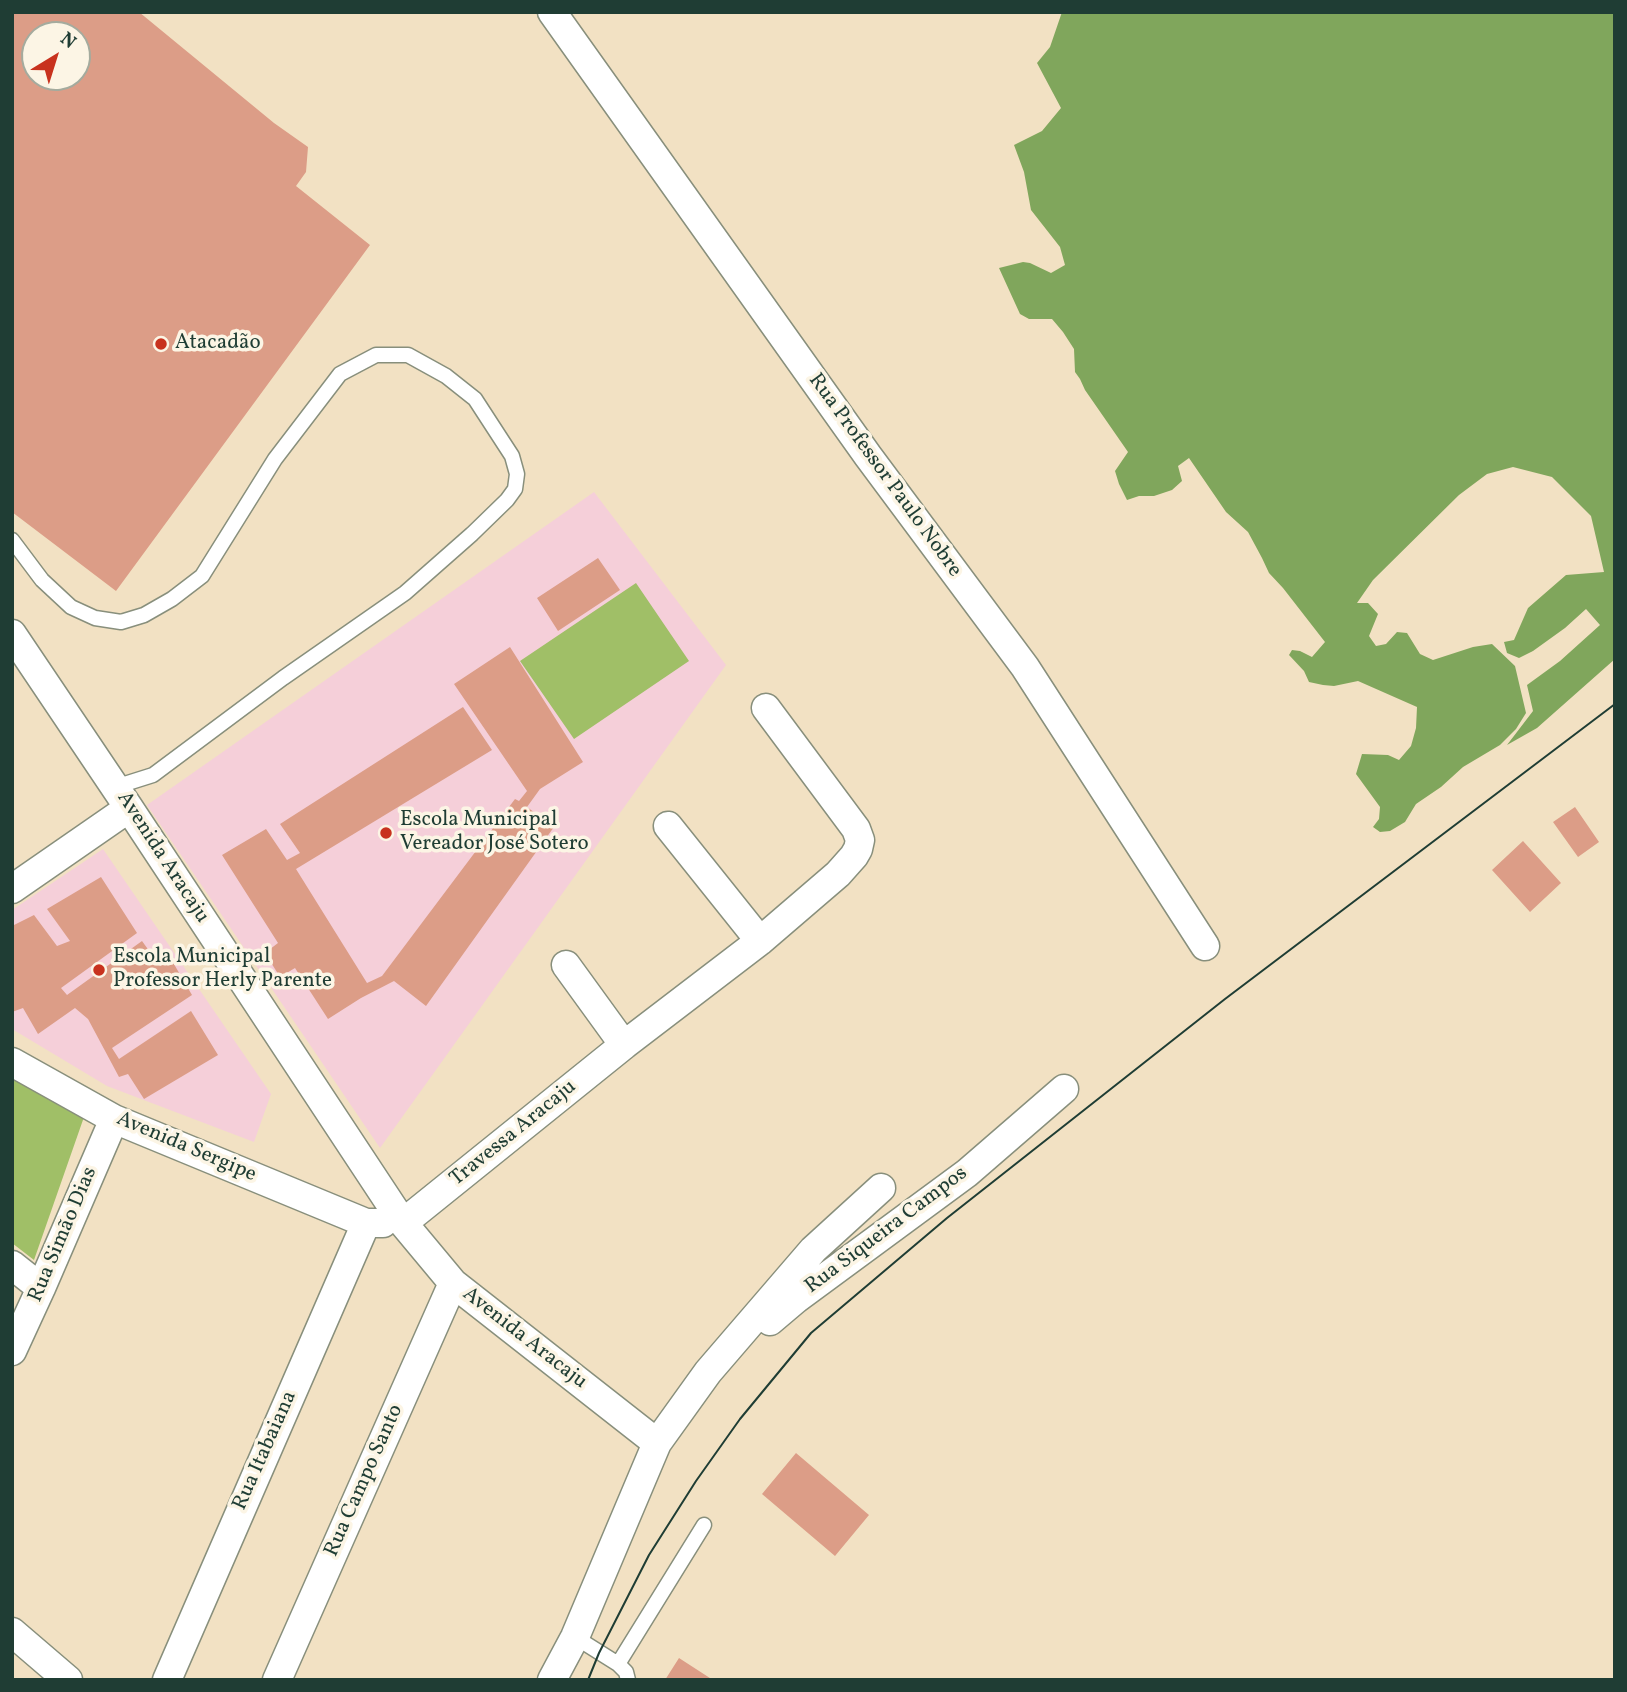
<!DOCTYPE html>
<html>
<head>
<meta charset="utf-8">
<style>
	body { margin:0 }
	#map { position:relative; width:1627px; height:1692px; overflow:hidden; background:#f2e1c3; font-family:Vollkorn,serif }
	canvas { display:block }
	.frame { position:absolute; inset:0; border:14px solid #1f3d34; pointer-events:none }
	.north { position:absolute; left:21px; top:21px; width:70px; height:70px; box-sizing:border-box; background:#fcf5e5; border:2px solid #a4ab9e; border-radius:50%; rotate:38deg; font-size:19px; font-weight:700; line-height:28px; text-align:center; color:#1f3d34 }
	.north::after { content:''; display:block; margin:auto; width:24px; height:32px; background:#c8321e; clip-path:polygon(50% 0,100% 100%,50% 72%,0 100%) }
</style>
</head>
<body>
<div id="map">
<canvas width="1627" height="1692"></canvas>
<div class="frame"></div>
<div class="north">N</div>
</div>
<script>
const ctx = document.querySelector('canvas').getContext('2d');
ctx.lineJoin = 'round';
function fillPath(path, color) { ctx.fillStyle = color; ctx.fill(path, 'evenodd'); }
const poly = rows => new Path2D(rows.map(r => 'M' + r).join(''));
function stroke(path, color, width, dash) { ctx.strokeStyle = color; ctx.lineWidth = width; ctx.lineCap = dash ? 'butt' : 'round'; ctx.setLineDash(dash || []); ctx.stroke(path); }
function label(font, color, halo, rows, align = 'center') {
  ctx.font = font + ' Vollkorn,serif'; ctx.lineWidth = 7; ctx.setLineDash([]); ctx.textBaseline = 'middle'; ctx.strokeStyle = halo; ctx.fillStyle = color; for (const [text, x, y, turn = 0] of rows) {
    ctx.save(); ctx.translate(x, y); ctx.rotate((+turn || 0) * Math.PI / 180); ctx.textAlign = isNaN(turn) ? turn : align; if (halo) ctx.strokeText(text, 0, 0); ctx.fillText(text, 0, 0); ctx.restore();
  }
}
const built = poly([
	[594,492,726,665,380,1148,147,805],
	[103,849,271,1094,254,1142,107,1086,12,1029,12,910]
]);
const green = poly([
	[636,583,689,661,574,739,520,661],
	[12,1071,84,1117,34,1260,12,1243]
]);
const forest = poly([
	[1062,12,1615,12,1615,659,1537,728,1507,745,1533,711,1527,685,1560,661,1600,625,1586,609,1565,628,1533,651,1519,658,1507,653,1504,642,1514,640,1528,608,1566,575,1604,572,1591,516,1552,477,1513,467,1487,474,1459,495,1373,580,1357,603,1368,603,1378,614,1369,636,1376,646,1386,644,1397,632,1407,633,1420,654,1433,660,1473,647,1492,644,1515,666,1526,713,1516,729,1500,745,1463,767,1441,787,1416,804,1405,822,1390,831,1380,832,1373,827,1379,819,1380,807,1356,774,1362,754,1388,755,1399,760,1411,746,1416,728,1417,707,1358,681,1334,686,1323,685,1309,682,1304,671,1289,655,1292,650,1300,651,1312,657,1325,642,1283,588,1269,573,1262,558,1248,532,1226,512,1189,458,1178,466,1182,481,1172,490,1154,496,1139,496,1127,500,1119,484,1115,471,1128,452,1085,390,1080,379,1075,372,1074,349,1063,332,1052,319,1029,319,1020,314,999,268,1023,262,1030,263,1051,273,1065,265,1060,247,1031,210,1024,172,1014,145,1042,131,1061,108,1037,63,1050,47]
]);
const building = poly([
	[12,12,139,12,274,123,308,147,306,172,296,186,370,245,116,591,12,512],
	[35,35,77,35,77,77,35,77],
	[598,558,620,590,558,631,537,598],
	[510,647,583,762,540,789,527,807,554,827,426,1006,394,981,361,998,328,1019,295,968,280,977,265,953,278,943,222,855,266,829,287,860,300,853,280,824,463,707,492,750,296,869,367,983,382,976,515,799,519,801,527,791,454,684],
	[1575,807,1599,842,1578,857,1553,822],
	[1523,841,1561,883,1530,912,1492,870],
	[101,877,137,933,61,988,67,995,142,941,160,966,171,959,192,995,112,1048,119,1059,191,1011,218,1055,144,1099,128,1074,119,1077,88,1019,75,1008,38,1034,23,1008,12,1012,12,926,34,915,57,946,70,941,47,909],
	[796,1453,869,1515,835,1556,762,1494],
	[679,1658,713,1680,665,1680]
]);
const service = poly([
	[12,540,42,580,71,607,95,618,121,622,144,615,172,599,202,576,275,459,340,374,376,355,408,355,446,376,475,399,512,456,517,474,515,489,507,500,472,534,405,593,283,678,153,775,115,787],
	[575,1637,618,1664,626,1672,628,1680],
	[618,1664,704,1525]
]);
const minor = poly([
	[552,12,868,456,1025,667,1205,946],
	[12,634,129,808,403,1223,453,1283,657,1443],
	[668,826,760,941],
	[12,889,129,808],
	[566,965,624,1045],
	[12,1062,114,1119,366,1223,383,1223],
	[403,1223,624,1045,760,941,838,874,854,856,858,849,860,840,856,829,766,708],
	[12,1265,41,1288],
	[770,1321,796,1299,967,1173,1064,1089],
	[12,1351,41,1288,114,1119],
	[12,1632,68,1680],
	[167,1680,366,1223],
	[277,1680,453,1283],
	[552,1680,575,1637,657,1443,708,1372,813,1250,881,1188]
]);
const tram = poly([
	[588,1680,599,1653,649,1555,696,1481,740,1419,811,1333,947,1218,1225,999,1615,704]
]);
const markers = [
	[161,344,7,"#c8321e"],
	[386,833,7,"#c8321e"],
	[99,970,7,"#c8321e"]
];
const poiNames = [
	["Atacadão",175,344],
	["Escola Municipal",400,821],
	["Vereador José Sotero",400,845],
	["Escola Municipal",113,958],
	["Professor Herly Parente",113,982]
];
const streetNames = [
	["Rua Professor Paulo Nobre",884,476,54],
	["Avenida Aracaju",162,858,57],
	["Travessa Aracaju",514,1134,-39],
	["Avenida Sergipe",186,1148,23],
	["Rua Siqueira Campos",887,1231,-37],
	["Rua Simão Dias",64,1235,-67],
	["Avenida Aracaju",524,1339,38],
	["Rua Itabaiana",266,1451,-66],
	["Rua Campo Santo",365,1481,-66]
];
fillPath(built, '#f5cfd9');
fillPath(green, '#a0bf67');
fillPath(forest, '#80a65c');
fillPath(building, '#dc9d87');
stroke(service, '#888f7c', 17);
stroke(minor, '#888f7c', 31);
stroke(service, '#fff', 14);
stroke(minor, '#fff', 28);
stroke(tram, '#1f3d34', 2);
for (const [x, y, r, color] of markers) { const dot = new Path2D(); dot.arc(x, y, r, 0, 2 * Math.PI); ctx.fillStyle = color; ctx.fill(dot); stroke(dot, '#fcf5e5', 2.5); }
label('21px', '#1f3d34', '#fcf5e5', poiNames, 'left');
label('21px', '#1f3d34', '#fcf5e5', streetNames);
</script>
</body>
</html>
